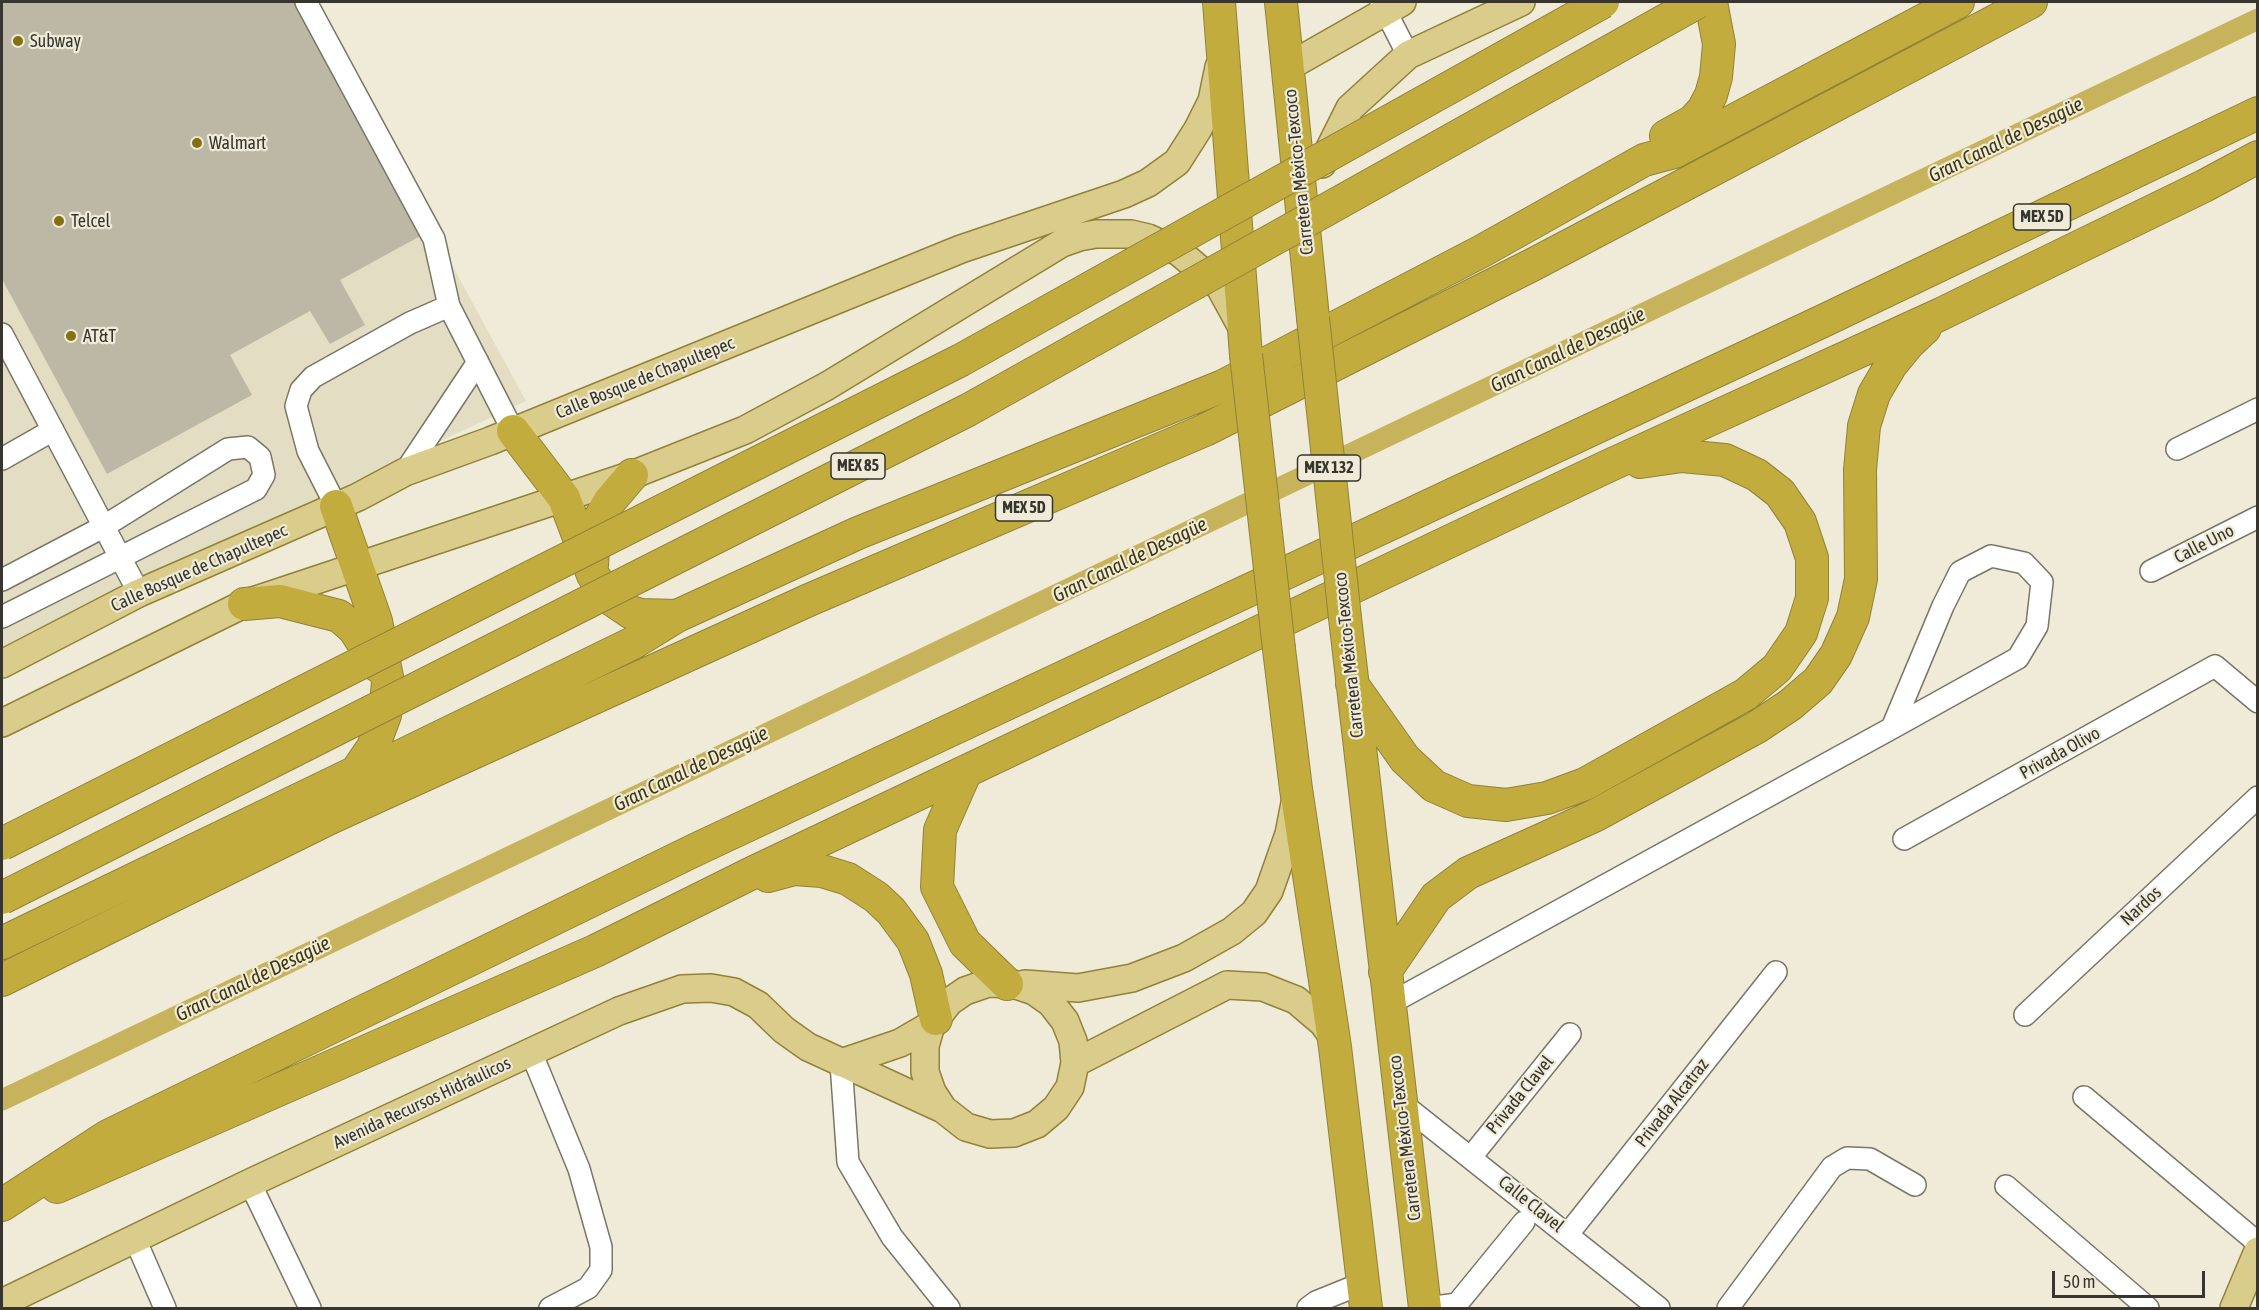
<!DOCTYPE html>
<html>
<head>
<meta charset="utf-8">
<style>
	body { margin:0 }
	#map { position:relative; width:2259px; height:1310px; overflow:hidden; background:#efebd8; font-family:"Asap Condensed",sans-serif }
	canvas { display:block }
	.frame { position:absolute; inset:0; border:3px solid #37352e; pointer-events:none }
	.scale { position:absolute; left:2052px; top:1271px; width:153px; height:27px; box-sizing:border-box; border:3px solid #37352e; border-top:0; padding-left:8px; font-size:18px; line-height:21px; white-space:nowrap; color:#37352e; -webkit-text-stroke:4px #efebd8; paint-order:stroke }
</style>
</head>
<body>
<div id="map">
<canvas width="2259" height="1310"></canvas>
<div class="frame"></div>
<div class="scale">50 m</div>
</div>
<script>
const ctx = document.querySelector('canvas').getContext('2d');
ctx.lineJoin = 'round';
function fillPath(path, color) { ctx.fillStyle = color; ctx.fill(path, 'evenodd'); }
const poly = rows => new Path2D(rows.map(r => 'M' + r).join(''));
function stroke(path, color, width, dash) { ctx.strokeStyle = color; ctx.lineWidth = width; ctx.lineCap = dash ? 'butt' : 'round'; ctx.setLineDash(dash || []); ctx.stroke(path); }
function label(font, color, halo, rows, align = 'center') {
  ctx.font = font + ' "Asap Condensed",sans-serif'; ctx.lineWidth = 4.5; ctx.setLineDash([]); ctx.textBaseline = 'middle'; ctx.strokeStyle = halo; ctx.fillStyle = color; for (const [text, x, y, turn = 0] of rows) {
    ctx.save(); ctx.translate(x, y); ctx.rotate((+turn || 0) * Math.PI / 180); ctx.textAlign = isNaN(turn) ? turn : align; if (halo) ctx.strokeText(text, 0, 0); ctx.fillText(text, 0, 0); ctx.restore();
  }
}
const built = poly([
	[2,2,309,2,526,401,2,647]
]);
const canal = poly([
	[2,1100,2258,19]
]);
const building = poly([
	[2,2,299,2,424,234,340,280,365,325,330,344,310,311,230,355,252,395,107,474,2,279]
]);
const minor = poly([
	[306,2,434,239,449,306],
	[1381,2,1408,55],
	[2,334,139,593],
	[2177,449,2258,409],
	[2,459,53,430],
	[405,472,478,362],
	[336,506,308,451,296,406,301,390,313,377,410,323,449,306,513,431],
	[2151,571,2258,517],
	[2,580,103,527,228,449,248,447,260,457,264,475,256,489,2,617],
	[1904,839,2215,666,2258,702],
	[1389,1004,1892,728,2018,658,2037,626,2042,582,2024,563,1991,556,1960,572,1943,606,1892,728],
	[2025,1015,2258,797],
	[531,1052,579,1169,601,1247,601,1270,588,1288,550,1308],
	[841,1063,848,1162,892,1237,949,1308],
	[2084,1097,2258,1243],
	[1400,1102,1659,1308],
	[1471,1157,1570,1034],
	[250,1183,310,1308],
	[2006,1186,2148,1308],
	[1568,1234,1776,972],
	[135,1239,165,1308],
	[1308,1308,1316,1302,1363,1283],
	[1428,1308,1457,1304,1524,1222],
	[1728,1308,1832,1167,1847,1158,1870,1159,1915,1185]
]);
const major = poly([
	[1288,67,1402,2],
	[1322,164,1350,108,1408,55,1521,2],
	[2,664,139,593,358,497,405,472,490,441,961,249,1124,194,1148,183,1177,162,1198,129,1212,101,1219,67],
	[2,723,244,604,632,475,745,430,827,386,1062,243,1079,237,1096,234,1131,234,1148,238,1179,252,1220,287,1243,329],
	[1025,984,1078,988,1132,978,1184,958,1232,931,1254,913,1269,891,1289,834,1295,803],
	[841,1063,900,1043,931,1025],
	[1075,1063,1227,985,1263,987,1296,1000,1323,1023,1333,1037],
	[2,1303,250,1183,619,1011,682,989,711,988,734,992,758,1005,784,1030,808,1047,943,1109,966,1127,990,1134,1014,1133,1037,1124,1056,1108,1070,1087,1075,1063,1073,1041,1065,1021,1051,1003,1034,991,1013,984,988,983,965,991,949,1002,931,1025,925,1046,925,1072,932,1092,943,1109],
	[2234,1308,2258,1251]
]);
const highway = poly([
	[1219,2,1246,355],
	[1281,2,1313,318],
	[1666,136,1693,121,1703,110,1711,95,1716,77,1719,44,1711,2],
	[513,431,564,498,593,575,608,597,630,612,641,615,677,616],
	[336,506,376,621,388,682,385,715,373,747,356,772],
	[592,565,593,546,600,518,609,502,632,475],
	[244,604,280,601,339,616,354,629,378,666],
	[1345,618,1425,1308],
	[1279,649,1296,789,1335,1047,1366,1308],
	[1352,684,1405,759,1434,786,1468,801,1506,805,1547,798,1585,784,1746,694,1777,668,1801,633,1812,598,1812,558,1800,522,1780,493,1757,475,1725,460,1682,456,1640,462],
	[966,771,940,830,937,887,965,943,1007,984],
	[768,876,794,869,822,871,848,879,876,897,891,911,913,941,926,974,936,1019],
	[2,943,356,772,401,756,633,643,677,616,858,533,1223,386,1482,251,1644,160,1674,152,1958,2],
	[1385,972,1436,897,1468,873,1594,816,1757,727,1790,705,1818,681,1836,655,1853,617,1861,579,1860,470,1864,426,1874,394,1891,365,1909,343,1925,328],
	[2,980,330,818,809,600,1205,430,1534,264,2031,2],
	[57,1187,595,951,754,872,1606,467,1941,314,2204,186,2258,157],
	[2,1205,108,1136,697,849,1825,320,2258,113]
]);
const highwayBridge = poly([
	[1313,318,1345,618],
	[1246,355,1279,649],
	[2,844,961,360,1603,2],
	[2,898,968,410,1698,2]
]);
const markers = [
	[18,41,6,"#837111"],
	[197,143,6,"#837111"],
	[59,221,6,"#837111"],
	[71,336,6,"#837111"]
];
const shields = [
	[2042,217,57],
	[858,466,54],
	[1329,468,63],
	[1024,508,57]
];
const shieldNames = [
	["MEX 5D",2042,217],
	["MEX 85",858,466],
	["MEX 132",1329,468],
	["MEX 5D",1024,508]
];
const poiNames = [
	["Subway",30,41],
	["Walmart",209,143],
	["Telcel",71,221],
	["AT&T",83,336]
];
const streetNames = [
	["Carretera México-Texcoco",1299,172,-96],
	["Calle Bosque de Chapultepec",645,378,-22],
	["Calle Uno",2204,544,-27],
	["Calle Bosque de Chapultepec",199,568,-24],
	["Carretera México-Texcoco",1349,655,-96],
	["Privada Olivo",2060,753,-29],
	["Nardos",2141,906,-43],
	["Privada Clavel",1520,1095,-51],
	["Avenida Recursos Hidráulicos",422,1103,-25],
	["Privada Alcatraz",1672,1103,-52],
	["Carretera México-Texcoco",1405,1138,-97],
	["Calle Clavel",1531,1204,39]
];
const waterNames = [
	["Gran Canal de Desagüe",2006,140,-26],
	["Gran Canal de Desagüe",1568,350,-26],
	["Gran Canal de Desagüe",1130,560,-26],
	["Gran Canal de Desagüe",691,769,-26],
	["Gran Canal de Desagüe",253,979,-26]
];
fillPath(built, '#e3dec3');
stroke(canal, '#c6b35b', 21);
fillPath(building, '#bcb8a5');
stroke(minor, '#7a7665', 24);
stroke(major, '#918238', 30);
stroke(highway, '#918238', 34);
stroke(minor, '#fff', 21);
stroke(major, '#dacd8b', 27);
stroke(highway, '#c2ac3e', 32);
stroke(highwayBridge, '#918238', 34, []);
stroke(highwayBridge, '#c2ac3e', 32);
for (const [x, y, r, color] of markers) { const dot = new Path2D(); dot.arc(x, y, r, 0, 2 * Math.PI); ctx.fillStyle = color; ctx.fill(dot); stroke(dot, '#efebd8', 2); }
for (const [x, y, w] of shields) { const box = new Path2D(); box.roundRect(x - w / 2, y - 13, w, 26, 4.5); ctx.fillStyle = '#efebd8'; ctx.fill(box); stroke(box, '#37352e', 1.5); }
label('bold 16px', '#37352e', null, shieldNames);
label('18px', '#37352e', '#efebd8', poiNames, 'left');
label('18px', '#37352e', '#efebd8', streetNames);
label('italic 20px', '#3e360f', '#efebd8', waterNames);
</script>
</body>
</html>
